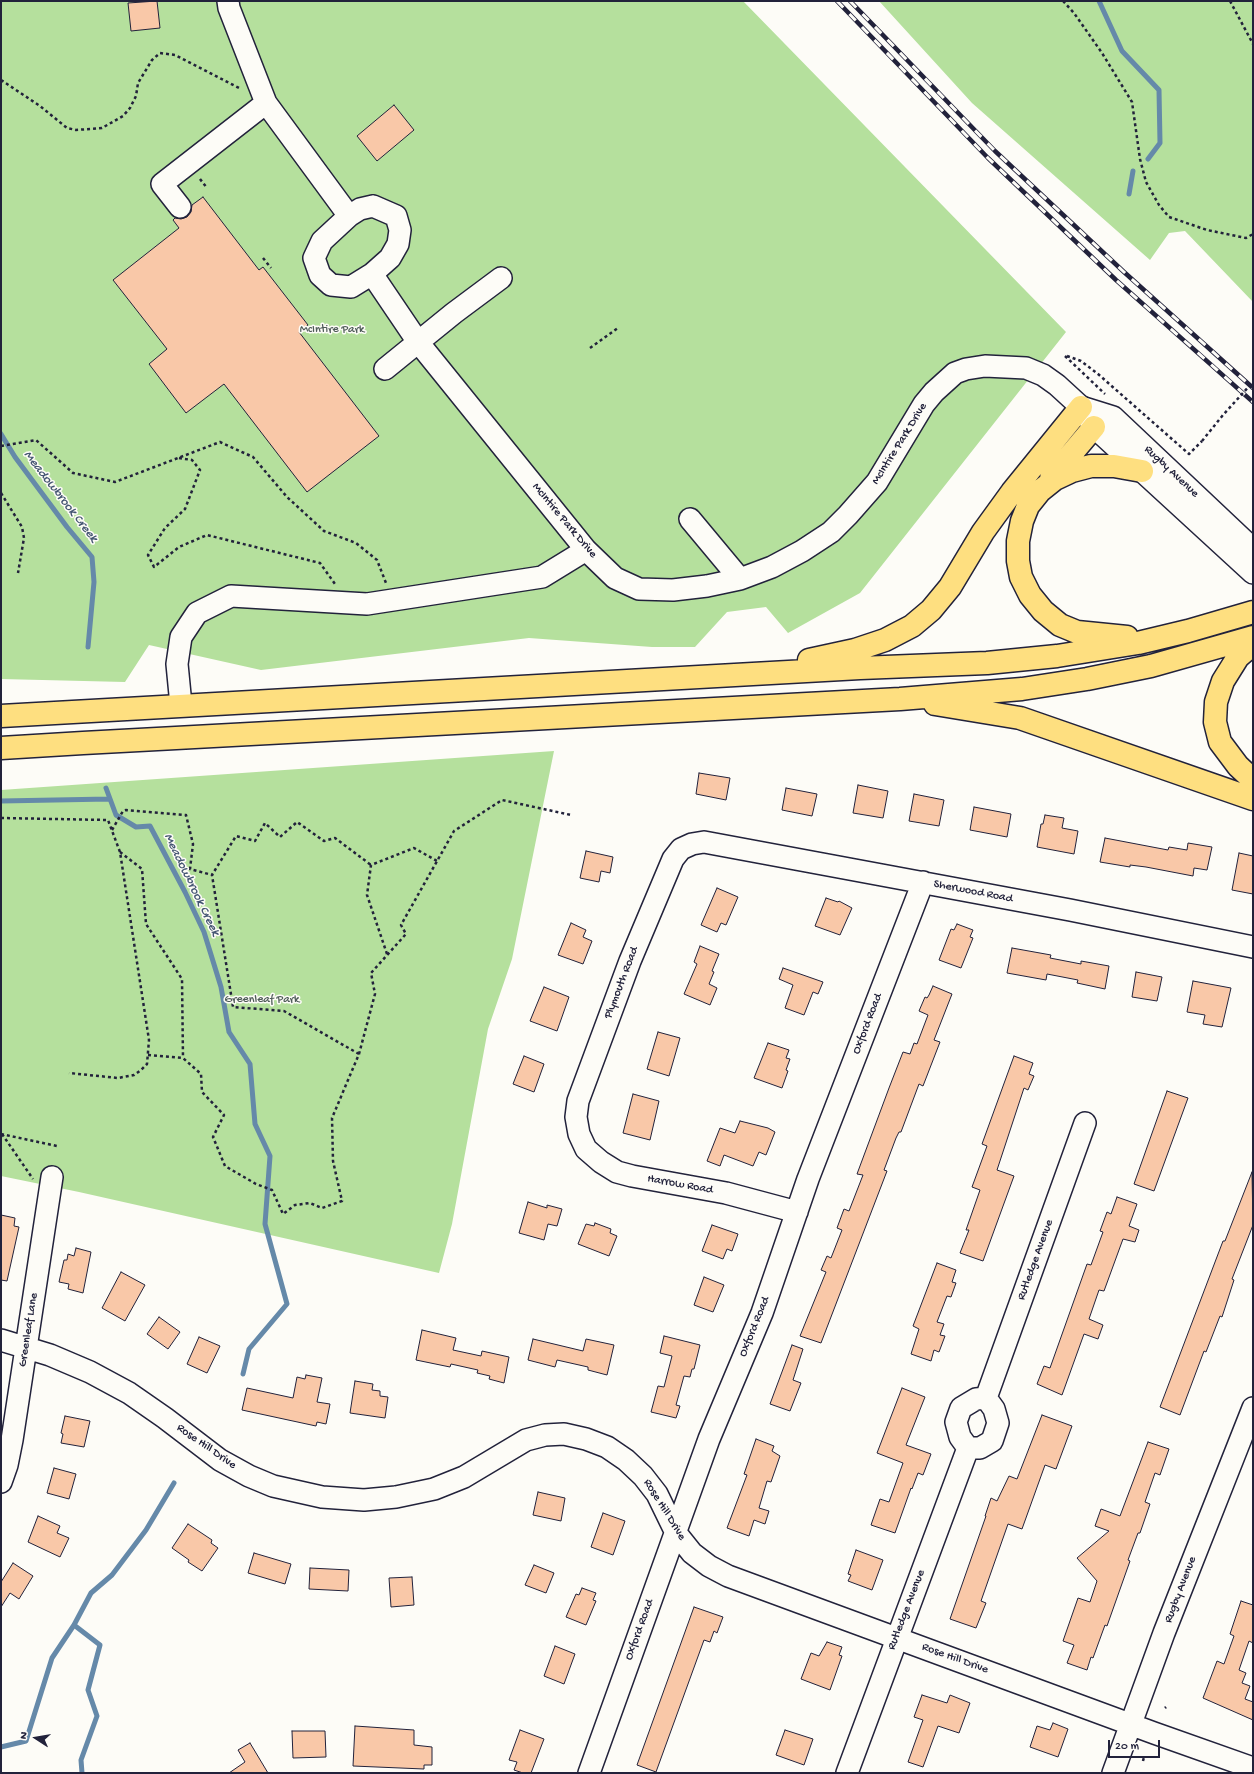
<!DOCTYPE html>
<html>
<head>
<meta charset="utf-8">
<style>
	body { margin:0 }
	#map { position:relative; width:1254px; height:1774px; overflow:hidden; background:#fdfcf7; font-family:"Gochi Hand",sans-serif }
	canvas { display:block }
	.frame { position:absolute; inset:0; border:2px solid #22223b; pointer-events:none }
	.north { position:absolute; left:16px; top:1718px; width:40px; height:40px; -webkit-text-stroke:3px #fdfcf7; paint-order:stroke; rotate:282deg; font-size:11px; font-weight:700; line-height:16px; text-align:center; color:#22223b }
	.north::after { content:''; display:block; margin:auto; width:14px; height:18px; background:#22223b; clip-path:polygon(50% 0,100% 100%,50% 72%,0 100%) }
	.scale { position:absolute; left:1108px; top:1740px; width:52px; height:18px; box-sizing:border-box; border:2px solid #22223b; border-top:0; padding-left:5px; font-size:12px; line-height:14px; white-space:nowrap; color:#22223b; -webkit-text-stroke:3px #fdfcf7; paint-order:stroke }
</style>
</head>
<body>
<div id="map">
<canvas width="1254" height="1774"></canvas>
<div class="frame"></div>
<div class="north">N</div>
<div class="scale">20 m</div>
</div>
<script>
const ctx = document.querySelector('canvas').getContext('2d');
ctx.lineJoin = 'round';
function fillPath(path, color) { ctx.fillStyle = color; ctx.fill(path, 'evenodd'); }
const poly = rows => new Path2D(rows.map(r => 'M' + r).join(''));
function stroke(path, color, width, dash) { ctx.strokeStyle = color; ctx.lineWidth = width; ctx.lineCap = dash ? 'butt' : 'round'; ctx.setLineDash(dash || []); ctx.stroke(path); }
function label(font, color, halo, rows, align = 'center') {
  ctx.font = font + ' "Gochi Hand",sans-serif'; ctx.lineWidth = 3; ctx.setLineDash([]); ctx.textBaseline = 'middle'; ctx.strokeStyle = halo; ctx.fillStyle = color; for (const [text, x, y, turn = 0] of rows) {
    ctx.save(); ctx.translate(x, y); ctx.rotate((+turn || 0) * Math.PI / 180); ctx.textAlign = isNaN(turn) ? turn : align; if (halo) ctx.strokeText(text, 0, 0); ctx.fillText(text, 0, 0); ctx.restore();
  }
}
const green = poly([
	[1,1,743,1,1066,332,860,593,788,633,766,607,727,612,695,647,652,647,529,638,261,670,149,645,125,682,1,679],
	[879,1,1253,1,1253,302,1185,231,1169,233,1150,260,972,103],
	[554,751,512,959,488,1029,452,1224,439,1273,79,1192,1,1176,1,790]
]);
const stream = poly([
	[1099,1,1122,51,1159,90,1160,143,1148,159],
	[1129,194,1133,171],
	[1,434,15,457,67,527,92,557,94,582,88,647],
	[106,788,116,815,136,827,150,826,185,892,204,932,221,987,229,1032,250,1064,255,1124,270,1156,265,1224,287,1304,249,1349,243,1374],
	[1,801,109,799],
	[1,1747,26,1741,52,1658,74,1625],
	[82,1773,81,1760,97,1716,88,1690,100,1645,74,1625,91,1593,112,1575,146,1530,174,1483]
]);
const building = poly([
	[157,1,160,28,131,31,128,3,157,1],
	[394,105,414,130,377,161,357,136,394,105],
	[203,197,259,270,263,267,308,325,299,332,379,436,307,492,224,384,186,413,149,364,167,349,113,280,179,228,173,220,175,218,181,219,187,217,191,212,192,205,203,197],
	[699,773,730,778,726,800,696,794,699,773],
	[858,785,888,791,883,818,853,813,858,785],
	[786,788,817,794,812,816,782,810,786,788],
	[914,794,944,800,939,826,909,821,914,794],
	[974,807,1011,814,1007,837,970,830,974,807],
	[1045,815,1064,818,1062,828,1078,831,1074,854,1037,847,1041,824,1043,824,1045,815],
	[1105,838,1168,850,1169,847,1187,850,1188,843,1212,847,1207,870,1194,868,1193,876,1146,867,1130,865,1130,867,1100,862,1105,838],
	[586,851,613,857,610,873,601,871,599,882,580,878,586,851],
	[1239,853,1253,856,1253,894,1232,890,1239,853],
	[717,888,738,897,726,925,721,923,717,932,701,925,717,888],
	[826,898,838,902,839,901,852,908,840,935,815,926,826,898],
	[571,923,586,930,583,937,592,941,583,964,558,955,571,923],
	[957,924,973,930,970,937,973,938,961,968,939,960,951,929,954,930,957,924],
	[700,946,719,954,712,971,714,972,709,984,717,988,710,1005,684,994,697,964,694,962,700,946],
	[1012,948,1051,955,1050,958,1081,964,1081,961,1109,966,1105,989,1077,983,1078,980,1047,974,1046,980,1007,973,1012,948],
	[783,968,823,982,818,994,813,992,804,1015,785,1008,793,985,779,979,783,968],
	[1136,972,1162,977,1157,1001,1132,997,1136,972],
	[1193,981,1231,988,1222,1027,1203,1024,1205,1015,1187,1012,1193,981],
	[933,986,952,994,934,1040,940,1042,923,1086,919,1084,901,1132,899,1132,896,1138,884,1170,887,1171,821,1343,800,1336,826,1272,821,1270,827,1256,831,1258,842,1230,837,1228,844,1209,849,1211,863,1175,857,1174,889,1088,903,1052,910,1054,914,1043,917,1044,928,1015,919,1011,925,997,927,998,929,995,933,986],
	[544,987,569,997,557,1031,530,1021,544,987],
	[658,1032,680,1038,669,1076,647,1069,658,1032],
	[768,1043,789,1050,786,1058,790,1059,786,1070,788,1071,782,1088,754,1078,768,1043],
	[524,1056,544,1064,534,1092,513,1084,524,1056],
	[1014,1056,1033,1063,1029,1074,1034,1076,1028,1090,1024,1088,997,1170,1014,1176,983,1261,960,1253,969,1230,966,1230,980,1190,972,1187,987,1146,982,1144,1014,1056],
	[1167,1091,1188,1098,1154,1191,1134,1184,1167,1091],
	[633,1094,659,1101,650,1140,623,1133,633,1094],
	[740,1121,768,1128,775,1132,766,1155,759,1152,753,1166,724,1155,720,1166,707,1161,720,1128,735,1133,740,1121],
	[1252,1172,1253,1225,1232,1279,1234,1280,1222,1317,1220,1316,1206,1352,1204,1351,1180,1415,1160,1407,1223,1241,1225,1241,1252,1172],
	[1117,1197,1137,1204,1129,1226,1139,1230,1135,1242,1123,1239,1104,1291,1099,1290,1089,1319,1103,1325,1098,1339,1084,1334,1062,1395,1037,1384,1044,1366,1050,1368,1087,1264,1091,1265,1103,1232,1100,1231,1107,1212,1111,1214,1117,1197],
	[528,1202,547,1208,547,1205,562,1209,557,1226,548,1224,544,1240,519,1233,528,1202],
	[1,1215,15,1218,14,1226,19,1227,7,1281,1,1280,1,1215],
	[595,1223,611,1229,610,1233,617,1236,609,1256,578,1244,586,1224,594,1226,595,1223],
	[712,1225,738,1234,732,1251,727,1249,723,1259,702,1251,712,1225],
	[76,1248,91,1252,83,1293,68,1289,69,1284,59,1282,64,1260,67,1260,68,1254,74,1256,76,1248],
	[937,1263,956,1270,952,1282,956,1283,951,1297,947,1296,937,1322,944,1324,940,1335,945,1336,939,1352,934,1350,931,1361,911,1354,919,1329,913,1326,937,1263],
	[121,1272,145,1285,125,1321,102,1308,121,1272],
	[704,1277,724,1285,713,1312,694,1305,704,1277],
	[159,1317,180,1332,168,1349,147,1334,159,1317],
	[422,1330,456,1338,453,1350,481,1356,482,1351,509,1357,504,1383,489,1379,490,1376,477,1373,478,1370,451,1364,450,1367,416,1360,422,1330],
	[664,1336,700,1345,694,1369,692,1369,690,1377,684,1376,676,1405,680,1406,676,1418,651,1412,658,1386,664,1387,672,1356,660,1353,664,1336],
	[199,1337,220,1346,207,1373,187,1364,199,1337],
	[533,1339,583,1351,586,1339,614,1345,607,1375,588,1370,588,1367,557,1360,555,1367,528,1360,533,1339],
	[792,1345,803,1349,793,1380,801,1383,790,1411,770,1404,792,1345],
	[306,1375,322,1378,317,1402,330,1404,326,1424,317,1422,316,1426,242,1410,247,1388,293,1398,297,1377,305,1379,306,1375],
	[355,1381,373,1384,372,1390,380,1391,380,1396,388,1397,385,1418,350,1413,355,1381],
	[902,1388,925,1397,906,1445,931,1454,923,1475,918,1473,912,1489,911,1488,895,1533,871,1525,880,1499,889,1502,903,1463,877,1453,902,1388],
	[1042,1415,1072,1426,1056,1469,1045,1465,1022,1529,1008,1524,981,1601,986,1603,976,1628,950,1619,986,1516,985,1516,991,1498,997,1501,1009,1476,1017,1479,1042,1415],
	[65,1416,90,1421,84,1447,61,1443,63,1434,61,1433,65,1416],
	[756,1439,774,1446,772,1451,780,1456,771,1482,767,1481,759,1508,769,1511,765,1524,754,1520,749,1536,727,1528,747,1475,744,1474,756,1439],
	[1148,1442,1169,1449,1160,1475,1155,1473,1145,1502,1150,1504,1140,1533,1138,1533,1128,1560,1130,1561,1107,1626,1105,1625,1093,1658,1091,1657,1087,1670,1067,1663,1074,1645,1063,1641,1078,1598,1090,1602,1097,1581,1077,1558,1109,1531,1095,1526,1101,1509,1120,1516,1148,1442],
	[54,1468,76,1474,69,1499,47,1493,54,1468],
	[538,1492,565,1498,561,1521,533,1515,538,1492],
	[603,1513,625,1521,613,1555,591,1547,603,1513],
	[38,1516,60,1526,57,1533,69,1538,60,1557,28,1542,38,1516],
	[188,1524,212,1540,211,1543,218,1548,202,1571,188,1562,189,1560,172,1548,188,1524],
	[856,1550,883,1560,872,1590,848,1581,851,1575,848,1574,856,1550],
	[254,1553,291,1564,285,1584,248,1573,254,1553],
	[13,1563,33,1576,19,1599,10,1593,1,1607,1,1582,13,1563],
	[534,1565,554,1573,546,1593,525,1585,534,1565],
	[310,1568,349,1570,348,1591,309,1589,310,1568],
	[412,1577,414,1605,391,1607,389,1578,412,1577],
	[582,1588,596,1593,593,1600,596,1601,586,1625,566,1617,576,1594,579,1595,582,1588],
	[1241,1601,1253,1605,1253,1643,1249,1641,1239,1670,1246,1673,1242,1683,1250,1686,1245,1699,1253,1702,1253,1720,1203,1698,1217,1661,1224,1664,1234,1636,1230,1634,1241,1601],
	[694,1607,723,1617,717,1633,714,1631,710,1642,704,1640,656,1772,637,1765,694,1607],
	[827,1642,842,1647,839,1655,842,1656,830,1690,801,1679,811,1653,819,1656,827,1642],
	[555,1646,575,1654,564,1684,544,1676,555,1646],
	[922,1695,947,1703,950,1695,970,1703,959,1733,938,1726,923,1767,908,1762,923,1720,914,1717,922,1695],
	[1053,1723,1068,1729,1058,1757,1030,1747,1037,1726,1050,1730,1053,1723],
	[355,1726,414,1730,414,1745,432,1747,432,1765,424,1765,424,1769,353,1766,355,1726],
	[520,1730,544,1739,531,1773,523,1773,514,1770,517,1762,509,1760,520,1730],
	[785,1730,813,1739,804,1765,776,1755,785,1730],
	[292,1731,325,1731,326,1757,293,1758,292,1731],
	[250,1743,268,1773,229,1773,245,1762,238,1750,250,1743]
]);
const path = poly([
	[1063,1,1074,13,1102,53,1132,102,1140,159,1146,182,1159,205,1169,217,1207,230,1246,238,1253,234],
	[1230,1,1253,44],
	[1,80,40,106,67,128,76,130,102,128,123,116,130,108,136,96,138,83,152,60,160,53,175,55,239,88],
	[200,179,207,188],
	[263,258,271,268],
	[590,348,618,328],
	[1065,356,1105,394],
	[1067,356,1081,361,1098,374,1189,454,1202,441],
	[1,446,36,440,73,473,115,482,220,442,253,457,287,497,324,531,356,543,377,560,386,583],
	[179,458,192,460,200,470,185,509,165,528,148,555,154,567,179,547,207,535,320,563,335,584],
	[1,493,22,527,24,538,18,573],
	[1,818,108,820,120,852,149,1040,147,1064,141,1070,134,1075,118,1078,69,1073],
	[112,830,123,811,126,810,186,815,193,844,190,869,212,875],
	[120,852,142,869,146,924,182,979,183,1058],
	[387,954,367,895,371,865,414,848,437,861],
	[359,1054,284,1011,233,1007,212,875,236,836,255,841,265,823,280,837,297,822,324,841,335,838,371,865],
	[148,1055,183,1058,201,1074,202,1092,224,1115,213,1137,225,1166,256,1184,272,1190,283,1214,295,1205,310,1203,322,1208,342,1201,333,1161,332,1118,359,1054,375,994,371,973,406,934,401,925,454,831,502,800,571,815],
	[1,1134,57,1146],
	[2,1134,33,1179],
	[1165,1708,1166,1707],
	[1143,1761,1144,1757]
]);
const minor = poly([
	[228,1,229,8,266,103,349,216],
	[373,206,396,216,400,230,398,244,390,258,372,274,351,287,331,285,320,275,314,258,322,241,349,216,360,209,373,206],
	[180,207,162,184,266,103],
	[372,274,418,342,586,550,615,578,639,589,673,590,707,586,740,579,772,567,802,551,831,532,848,515,877,482,924,404,934,392,955,373,966,369,985,366,1026,368,1043,375,1057,385,1081,407,1094,427,1253,573],
	[385,369,454,313,501,278],
	[1081,407,1113,417,1253,549],
	[690,519,740,579],
	[181,705,177,664,181,637,197,613,231,596,367,604,542,577,586,550],
	[797,1212,726,1193,632,1176,617,1172,601,1162,586,1149,579,1134,576,1117,578,1101,630,961,673,859,681,849,692,844,704,842,1070,910,1253,947],
	[1,1340,50,1355,90,1372,129,1393,165,1418,220,1460,249,1476,273,1486,322,1497,364,1500,396,1497,434,1489,464,1477,526,1440,545,1435,564,1434,586,1439,607,1447,626,1460,643,1476,657,1494,676,1533,692,1553,709,1566,728,1576,1154,1733,1253,1768],
	[986,1398,1085,1123],
	[968,1448,980,1448,992,1441,998,1423,994,1409,986,1398],
	[968,1448,960,1437,956,1422,961,1408,976,1399,986,1398],
	[1,1482,7,1465,12,1440,52,1177],
	[589,1773,709,1439,762,1313,808,1179,923,882],
	[847,1773,968,1448],
	[1113,1773,1164,1633,1253,1408]
]);
const highway = poly([
	[1051,478,1094,427],
	[1127,637,1077,632,1060,625,1043,611,1030,595,1021,577,1018,561,1018,541,1022,521,1028,506,1040,491,1055,479,1072,471,1091,466,1114,466,1142,471],
	[1253,644,1238,657,1223,681,1216,702,1215,722,1220,742,1238,766,1253,780],
	[809,660,855,650,885,640,912,626,931,610,950,587,983,532,1012,492,1081,407],
	[935,704,1020,718,1253,799],
	[1,716,860,668,987,663,1057,656,1138,643,1188,631,1253,612],
	[1,748,83,743,900,699,1022,689,1087,679,1151,666,1253,637]
]);
const rail = poly([
	[837,1,988,158,1116,280,1253,402],
	[850,1,995,151,1124,272,1253,388]
]);
const pathBridge = poly([
	[1202,441,1223,415,1253,382]
]);
const parkNames = [
	["McIntire Park",332,330],
	["Greenleaf Park",262,1000]
];
const streetNames = [
	["McIntire Park Drive",900,444,-58],
	["Rugby Avenue",1171,472,43],
	["McIntire Park Drive",564,521,50],
	["Sherwood Road",973,892,11],
	["Plymouth Road",622,983,-69],
	["Oxford Road",868,1024,-69],
	["Harrow Road",680,1185,10],
	["Rutledge Avenue",1036,1260,-70],
	["Oxford Road",755,1327,-68],
	["Greenleaf Lane",29,1330,-81],
	["Rose Hill Drive",206,1447,35],
	["Rose Hill Drive",664,1510,58],
	["Rugby Avenue",1181,1590,-69],
	["Rutledge Avenue",907,1610,-69],
	["Oxford Road",640,1630,-70],
	["Rose Hill Drive",955,1659,20]
];
const waterNames = [
	["Meadowbrook Creek",60,497,52],
	["Meadowbrook Creek",191,885,64]
];
fillPath(green, '#b5e09d');
stroke(stream, '#6589a9', 5);
fillPath(building, '#f9c8a8');
stroke(building, '#22223b', 1);
stroke(minor, '#22223b', 24);
stroke(highway, '#22223b', 25);
stroke(path, '#22223b', 2.5, [3, 3]);
stroke(minor, '#fdfcf7', 21);
stroke(highway, '#fedf80', 22);
stroke(rail, '#22223b', 4.5);
stroke(rail, '#fdfcf7', 3, [9]);
stroke(pathBridge, '#22223b', 2.5, [3, 3]);
label('12px', '#4e5b58', '#fdfcf7', parkNames);
label('12px', '#22223b', '#fdfcf7', streetNames);
label('italic 13px', '#445572', '#fdfcf7', waterNames);
</script>
</body>
</html>
